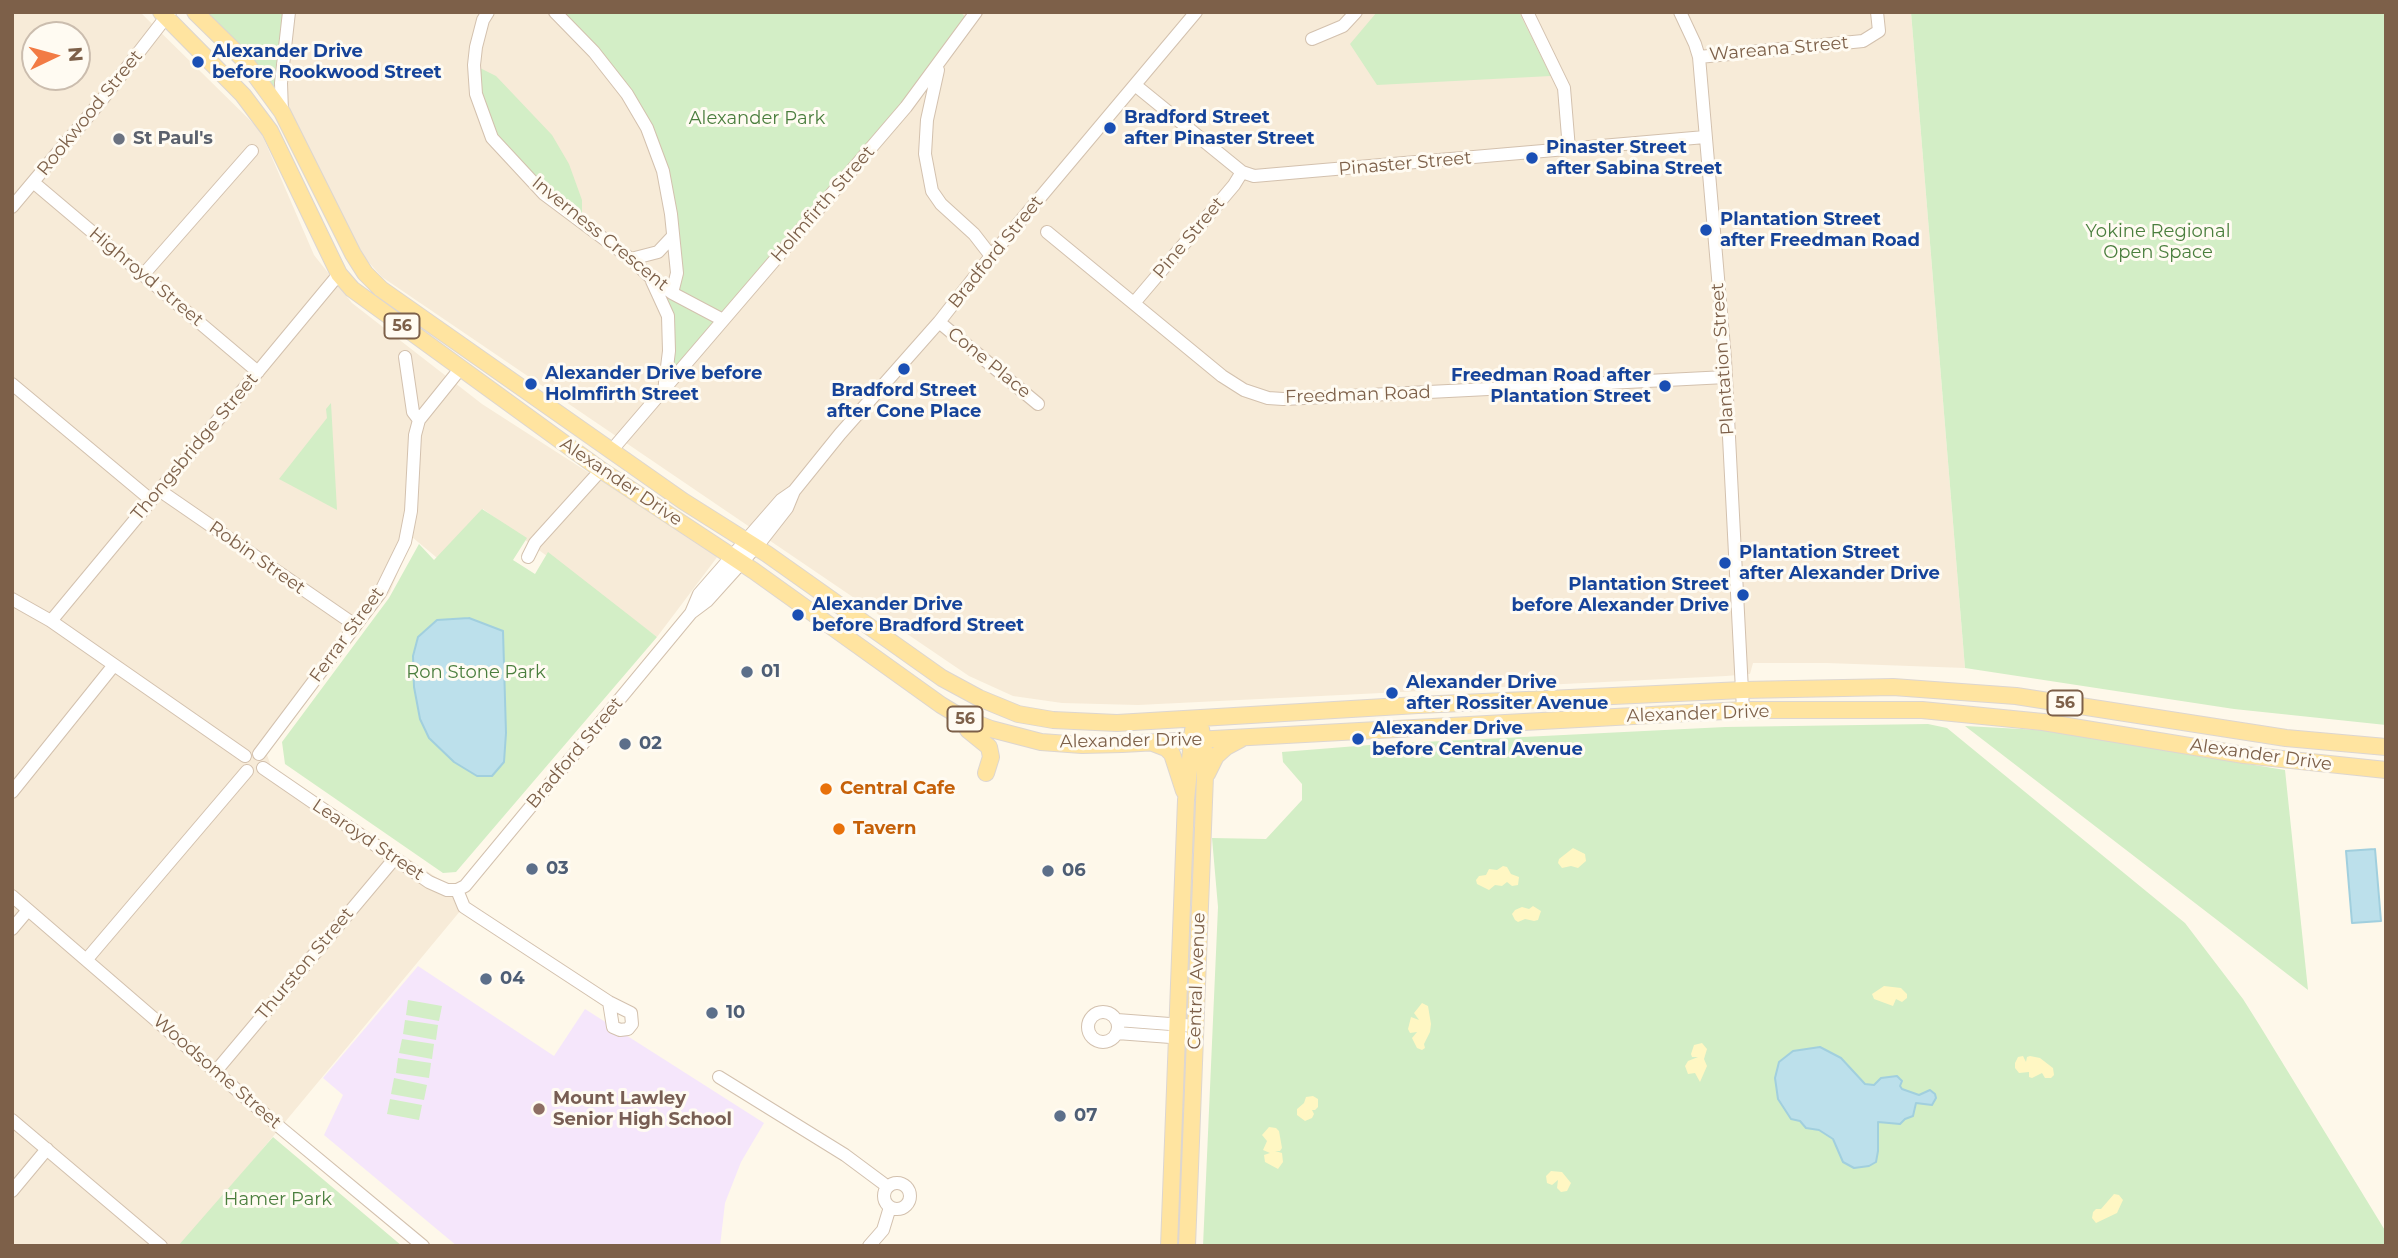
<!DOCTYPE html>
<html>
<head>
<meta charset="utf-8">
<style>
	body { margin:0 }
	#map { position:relative; width:2398px; height:1258px; overflow:hidden; background:#fef8ea; font-family:Montserrat,sans-serif }
	canvas { display:block }
	.frame { position:absolute; inset:0; border:14px solid #7d6049; pointer-events:none }
	.north { position:absolute; left:21px; top:21px; width:70px; height:70px; box-sizing:border-box; background:#fffbf2; border:2px solid #cbbdae; border-radius:50%; rotate:85deg; font-size:19px; font-weight:700; line-height:28px; text-align:center; color:#7d6049 }
	.north::after { content:''; display:block; margin:auto; width:24px; height:32px; background:#f27b45; clip-path:polygon(50% 0,100% 100%,50% 72%,0 100%) }
</style>
</head>
<body>
<div id="map">
<canvas width="2398" height="1258"></canvas>
<div class="frame"></div>
<div class="north">N</div>
</div>
<script>
const ctx = document.querySelector('canvas').getContext('2d');
ctx.lineJoin = 'round';
function fillPath(path, color) { ctx.fillStyle = color; ctx.fill(path, 'evenodd'); }
const poly = rows => new Path2D(rows.map(r => 'M' + r).join(''));
function stroke(path, color, width, dash) { ctx.strokeStyle = color; ctx.lineWidth = width; ctx.lineCap = dash ? 'butt' : 'round'; ctx.setLineDash(dash || []); ctx.stroke(path); }
function label(font, color, halo, rows, align = 'center') {
  ctx.font = font + ' Montserrat,sans-serif'; ctx.lineWidth = 6; ctx.setLineDash([]); ctx.textBaseline = 'middle'; ctx.strokeStyle = halo; ctx.fillStyle = color; for (const [text, x, y, turn = 0] of rows) {
    ctx.save(); ctx.translate(x, y); ctx.rotate((+turn || 0) * Math.PI / 180); ctx.textAlign = isNaN(turn) ? turn : align; if (halo) ctx.strokeText(text, 0, 0); ctx.fillText(text, 0, 0); ctx.restore();
  }
}
const residential = poly([
	[12,12,140,12,260,130,314,255,352,303,482,404,718,556,657,637,483,509,442,562,412,537,390,592,266,752,271,766,464,896,461,910,182,1246,12,1246],
	[35,35,77,35,77,77,35,77],
	[284,12,1911,12,1965,668,1827,663,1753,663,1750,674,1726,676,1138,705,1062,703,1013,696,969,676,382,277,355,247,278,89]
]);
const education = poly([
	[418,966,554,1056,585,1009,764,1123,741,1162,725,1203,720,1246,457,1246,324,1135,343,1095,323,1078]
]);
const green = poly([
	[203,12,289,12,282,112],
	[556,12,960,12,969,20,940,63,664,391,668,316,650,277,672,292,671,214,647,128],
	[1377,12,1519,12,1551,76,1377,85,1350,44],
	[1911,12,2386,12,2386,725,2234,709,1965,668],
	[474,65,496,76,552,135,569,164,582,200,582,223,492,138],
	[331,403,337,510,279,479,327,418,326,409],
	[482,509,527,538,513,560,535,574,548,552,657,637,456,872,443,873,285,764,282,742,389,598,419,544,434,560],
	[1928,724,1947,728,2185,923,2243,999,2260,1026,2386,1232,2386,1246,1203,1246,1218,907,1212,838,1266,839,1302,800,1302,784,1283,762,1282,752,1382,744,1725,727],
	[1965,726,2040,730,2285,770,2308,990],
	[408,1000,442,1006,439,1021,406,1015],
	[405,1020,438,1025,436,1040,403,1034],
	[402,1039,434,1044,432,1059,399,1053],
	[398,1058,431,1063,429,1078,396,1073],
	[394,1078,427,1085,424,1100,391,1094],
	[390,1099,422,1105,419,1120,387,1114],
	[273,1137,402,1246,178,1246]
]);
const sand = poly([
	[1573,848,1585,854,1586,861,1578,868,1571,866,1562,868,1558,863,1559,859],
	[1503,866,1507,867,1511,874,1519,877,1518,885,1512,886,1507,882,1502,886,1495,885,1489,890,1477,884,1476,880,1479,876,1486,875,1489,869,1497,870],
	[1533,906,1541,911,1538,920,1534,921,1525,919,1518,922,1515,920,1512,914,1515,910,1522,907,1529,909],
	[1884,986,1901,988,1907,994,1907,998,1902,1002,1896,999,1893,1006,1874,999,1872,994],
	[1422,1003,1428,1006,1431,1024,1430,1032,1424,1044,1425,1048,1422,1050,1417,1048,1412,1038,1417,1032,1410,1033,1408,1029,1411,1017,1419,1020,1414,1013],
	[1702,1043,1707,1049,1704,1059,1707,1066,1700,1082,1695,1073,1688,1074,1685,1066,1688,1061,1698,1057,1692,1057,1691,1054,1694,1045],
	[2023,1056,2026,1062,2027,1057,2030,1056,2040,1058,2053,1068,2054,1075,2051,1078,2045,1078,2042,1073,2032,1078,2029,1077,2029,1072,2019,1073,2015,1068,2015,1063,2018,1057],
	[1313,1096,1318,1099,1318,1107,1315,1110,1312,1110,1314,1114,1312,1118,1305,1121,1297,1115,1297,1109,1304,1103,1306,1097],
	[1269,1127,1276,1128,1279,1131,1282,1148,1280,1151,1275,1151,1282,1153,1283,1162,1278,1169,1265,1162,1264,1155,1270,1153,1263,1150,1267,1141,1262,1135],
	[1551,1171,1562,1172,1571,1183,1567,1191,1561,1192,1557,1188,1558,1180,1552,1185,1547,1183,1546,1176],
	[2114,1194,2119,1195,2123,1200,2117,1213,2096,1223,2092,1218,2093,1212,2096,1209,2101,1209]
]);
const water = poly([
	[469,618,503,631,506,733,504,762,492,776,477,776,454,762,429,738,420,719,414,687,413,656,418,637,437,620,469,618],
	[2375,849,2381,921,2352,923,2346,851,2375,849],
	[1820,1047,1841,1058,1865,1084,1874,1085,1881,1078,1897,1076,1902,1081,1900,1086,1902,1089,1919,1095,1930,1090,1935,1094,1936,1098,1932,1105,1916,1103,1913,1116,1905,1119,1900,1124,1878,1122,1878,1151,1876,1162,1869,1166,1854,1168,1843,1162,1833,1139,1819,1130,1806,1128,1800,1121,1791,1119,1778,1099,1775,1078,1779,1062,1793,1051,1820,1047]
]);
const minor = poly([
	[488,12,483,20,476,47,474,65,476,94,492,138,544,194,631,259,650,277,672,293,723,320],
	[555,12,594,52,627,94,647,128,663,171,671,214,677,273,672,293],
	[1527,12,1564,88,1569,149],
	[1680,12,1695,44,1699,57,1725,359,1743,710],
	[1312,39,1343,26,1356,12],
	[1699,57,1863,41,1879,31,1877,12],
	[938,70,927,120,925,154,932,191,941,204,974,234,991,256],
	[1135,85,1242,172,1254,176,1705,137],
	[282,112,281,83,289,12],
	[33,182,258,372],
	[12,207,101,101,170,12],
	[1047,232,1222,376,1244,390,1268,398,1283,399,1389,394,1726,377],
	[631,259,658,252,673,236],
	[143,275,252,151],
	[652,281,668,316,669,351,664,391],
	[1134,303,1234,185,1242,172],
	[939,322,1038,404],
	[405,357,413,412,419,420],
	[12,384,151,500],
	[611,451,906,107,976,12],
	[159,490,355,625],
	[528,557,535,543,601,470],
	[12,599,51,621,245,756],
	[691,613,699,594,781,500,794,491,840,434,939,322,991,256,1196,12],
	[51,621,339,274],
	[259,754,380,593,405,542,411,511,415,435,419,420,460,369],
	[263,768,429,882,447,890,457,890],
	[12,792,114,665],
	[457,890,465,886,691,613,707,601,762,540,787,508,794,491],
	[457,890,464,907,609,1002,631,1013,632,1024,628,1029,620,1030,613,1027,609,1002],
	[12,896,282,1129,423,1246],
	[12,929,28,910],
	[87,959,247,771],
	'1088 1027a15 15 0 1 1 30 0a15 15 0 1 1-30 0Z',
	[1117,1020,1196,1026],
	[1117,1033,1184,1038],
	[216,1071,395,858],
	[719,1077,845,1155,888,1187],
	[12,1120,161,1246],
	'884 1196a13 13 0 1 1 26 0a13 13 0 1 1-26 0Z',
	[12,1191,47,1149],
	[869,1246,883,1230,890,1207]
]);
const major = poly([
	[161,12,243,95,270,131,339,274,352,289,601,470,754,571,941,705,961,717,991,729,1041,742,1082,745,1122,744,1743,710,1922,710,2043,722,2244,755,2386,770],
	[195,12,244,60,282,112,353,254,365,273,381,289,683,501,767,554,942,678,979,698,1018,714,1053,720,1117,723,1418,705,1743,690,1893,687,2016,696,2286,738,2386,747],
	[962,719,968,730,989,747,991,757,986,773],
	[1153,743,1166,748,1172,754,1184,791],
	[1207,774,1216,756,1226,747,1241,739],
	[1169,1246,1186,800,1193,730],
	[1187,1246,1205,776,1205,754,1201,729]
]);
const markers = [
	[198,62,7,"#1a4fb4"],
	[1110,128,7,"#1a4fb4"],
	[119,139,7,"#6b7280"],
	[1532,158,7,"#1a4fb4"],
	[1706,230,7,"#1a4fb4"],
	[904,369,7,"#1a4fb4"],
	[531,384,7,"#1a4fb4"],
	[1665,386,7,"#1a4fb4"],
	[1725,563,7,"#1a4fb4"],
	[1743,595,7,"#1a4fb4"],
	[798,615,7,"#1a4fb4"],
	[747,672,7,"#5c6f8a"],
	[1392,693,7,"#1a4fb4"],
	[1358,739,7,"#1a4fb4"],
	[625,744,7,"#5c6f8a"],
	[826,789,7,"#e8710a"],
	[839,829,7,"#e8710a"],
	[532,869,7,"#5c6f8a"],
	[1048,871,7,"#5c6f8a"],
	[486,979,7,"#5c6f8a"],
	[712,1013,7,"#5c6f8a"],
	[539,1109,7,"#8d6e63"],
	[1060,1116,7,"#5c6f8a"]
];
const shields = [
	[402,326,35],
	[2065,703,35],
	[965,719,35]
];
const shieldNames = [
	["56",402,326],
	["56",2065,703],
	["56",965,719]
];
const streetNames = [
	["Wareana Street",1779,49,-5],
	["Rookwood Street",90,113,-51],
	["Pinaster Street",1405,164,-5],
	["Holmfirth Street",823,204,-49],
	["Inverness Crescent",600,234,39],
	["Pine Street",1189,238,-50],
	["Bradford Street",996,252,-51],
	["Highroyd Street",146,277,40],
	["Plantation Street",1723,359,-94],
	["Cone Place",989,363,39],
	["Freedman Road",1358,395,-2],
	["Thongsbridge Street",195,447,-50],
	["Alexander Drive",621,482,34],
	["Robin Street",257,558,35],
	["Ferrar Street",347,635,-54],
	["Alexander Drive",1698,714,-2],
	["Alexander Drive",1131,741,-1],
	["Bradford Street",575,753,-50],
	["Alexander Drive",2261,755,8],
	["Learoyd Street",368,840,34],
	["Thurston Street",305,964,-50],
	["Central Avenue",1197,981,-88],
	["Woodsome Street",217,1072,41]
];
const transitNames = [
	["Alexander Drive",212,52],
	["before Rookwood Street",212,73],
	["Bradford Street",1124,118],
	["after Pinaster Street",1124,139],
	["Pinaster Street",1546,148],
	["after Sabina Street",1546,169],
	["Plantation Street",1720,220],
	["after Freedman Road",1720,241],
	["Alexander Drive before",545,374],
	["Holmfirth Street",545,395],
	["Freedman Road after",1651,376,"right"],
	["Plantation Street",1651,397,"right"],
	["Bradford Street",904,391,"center"],
	["after Cone Place",904,412,"center"],
	["Plantation Street",1739,553],
	["after Alexander Drive",1739,574],
	["Plantation Street",1729,585,"right"],
	["before Alexander Drive",1729,606,"right"],
	["Alexander Drive",812,605],
	["before Bradford Street",812,626],
	["Alexander Drive",1406,683],
	["after Rossiter Avenue",1406,704],
	["Alexander Drive",1372,729],
	["before Central Avenue",1372,750]
];
const parkNames = [
	["Alexander Park",757,119],
	["Yokine Regional",2158,232],
	["Open Space",2158,253],
	["Ron Stone Park",476,673],
	["Hamer Park",278,1200]
];
const worshipNames = [
	["St Paul's",133,139]
];
const serviceNames = [
	["01",761,672],
	["02",639,744],
	["03",546,869],
	["06",1062,871],
	["04",500,979],
	["10",726,1013],
	["07",1074,1116]
];
const foodNames = [
	["Central Cafe",840,789],
	["Tavern",853,829]
];
const educationNames = [
	["Mount Lawley",553,1099],
	["Senior High School",553,1120]
];
fillPath(residential, '#f7ebd8');
fillPath(education, '#f5e6fb');
fillPath(green, '#d3eec6');
fillPath(sand, '#fff7c3');
fillPath(water, '#bce0eb');
stroke(water, '#a1cfde', 2);
stroke(minor, '#d3c1ae', 14);
stroke(major, '#ddd6d0', 18);
stroke(minor, '#fff', 12);
stroke(major, '#ffe4a0', 16);
for (const [x, y, r, color] of markers) { const dot = new Path2D(); dot.arc(x, y, r, 0, 2 * Math.PI); ctx.fillStyle = color; ctx.fill(dot); stroke(dot, '#fffbf2', 2.5); }
for (const [x, y, w] of shields) { const box = new Path2D(); box.roundRect(x - w / 2, y - 12.5, w, 25, 5); ctx.fillStyle = '#fffbf2'; ctx.fill(box); stroke(box, '#7d6049', 2); }
label('bold 16px', '#7d6049', null, shieldNames);
label('18px', '#7d6049', '#fffbf2', streetNames);
label('bold 18px', '#164399', '#fffbf2', transitNames, 'left');
label('18px', '#4a7e3d', '#fffbf2', parkNames);
label('bold 18px', '#5b616d', '#fffbf2', worshipNames, 'left');
label('bold 18px', '#4e5e75', '#fffbf2', serviceNames, 'left');
label('bold 18px', '#c56008', '#fffbf2', foodNames, 'left');
label('bold 18px', '#785e54', '#fffbf2', educationNames, 'left');
</script>
</body>
</html>
